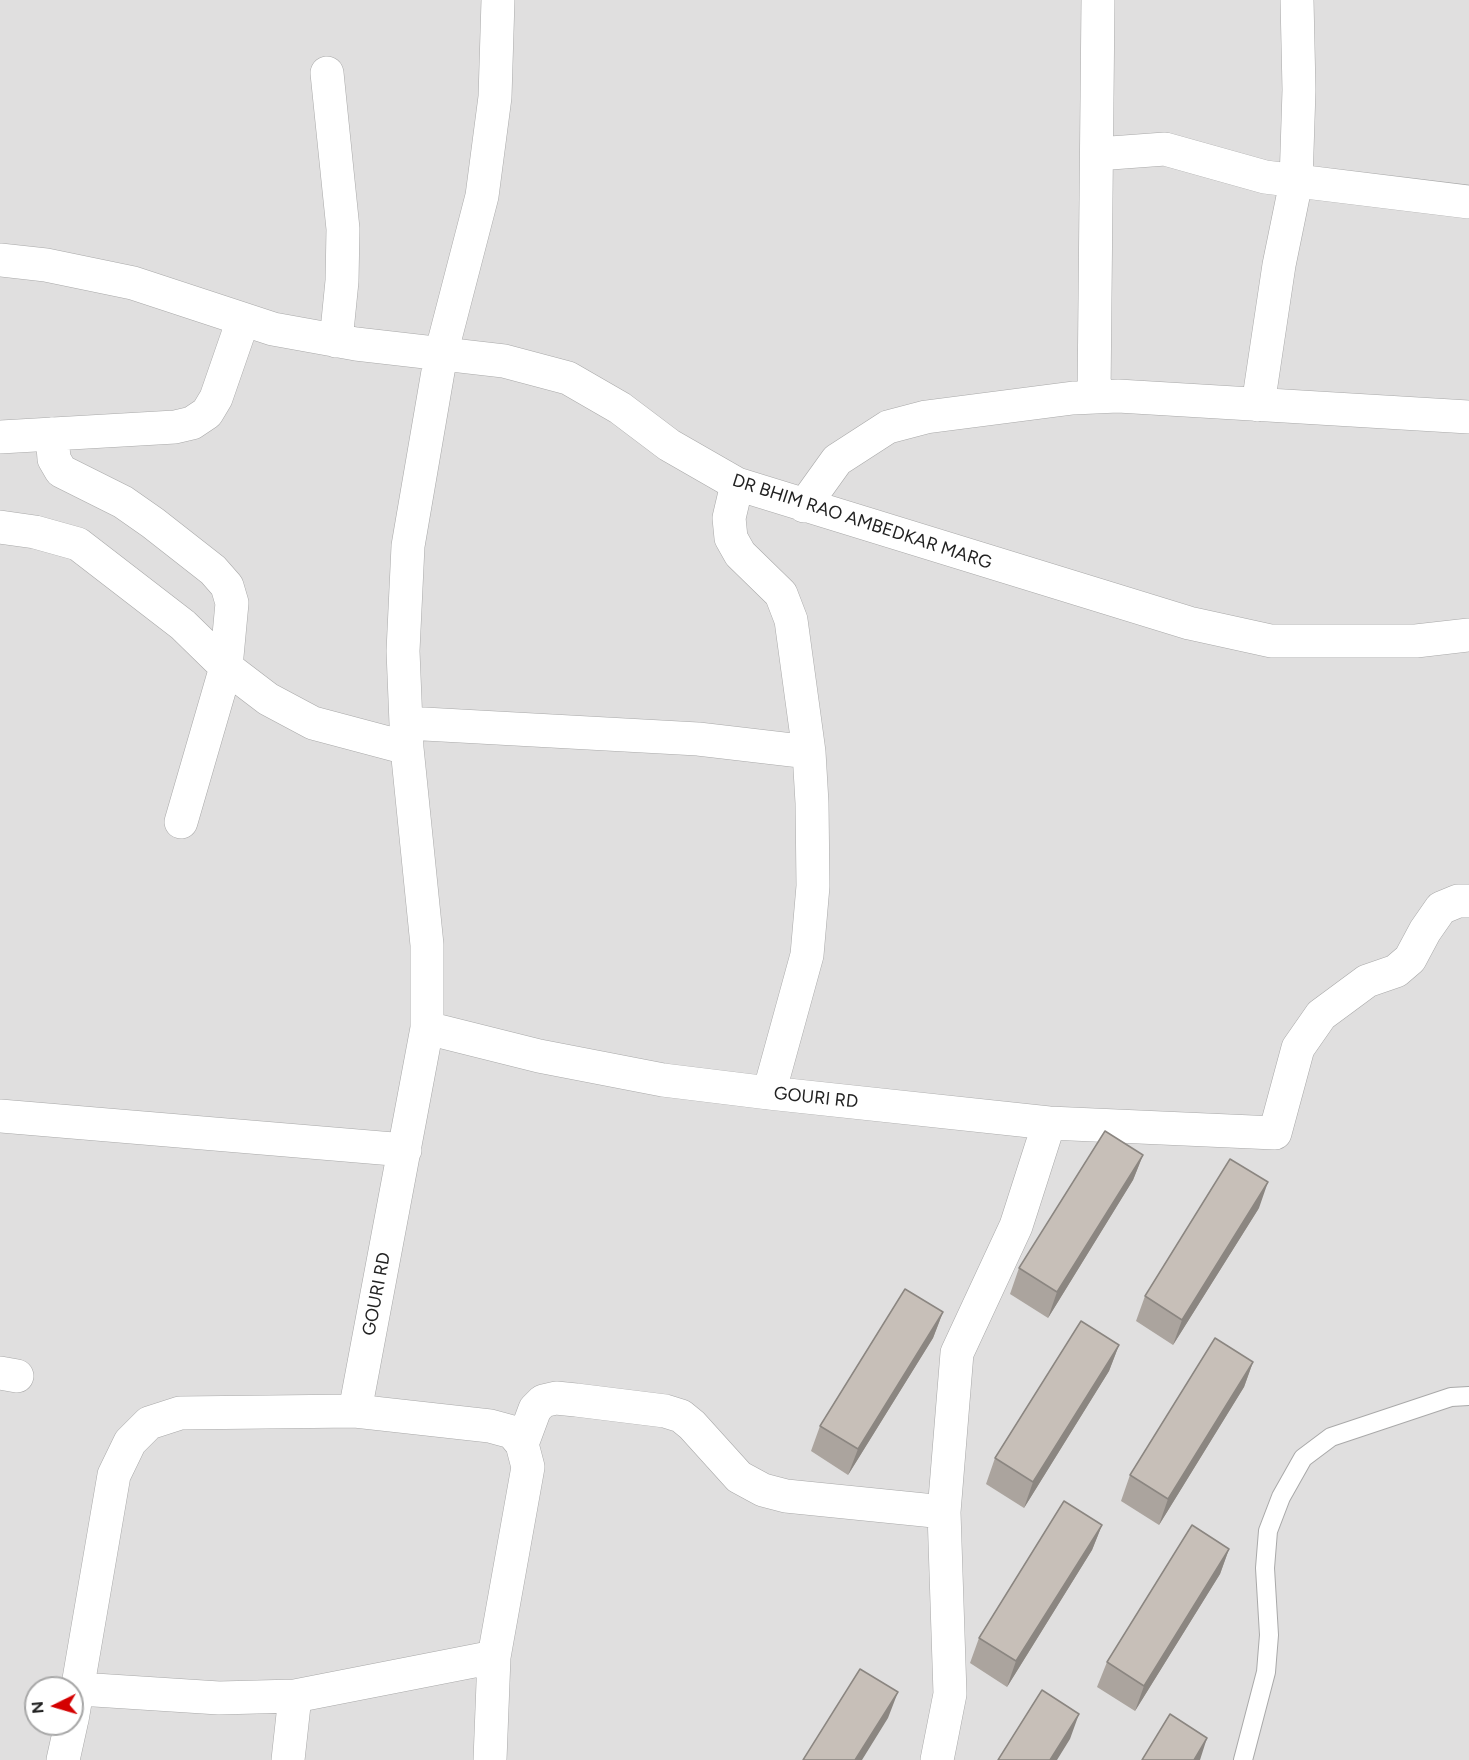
<!DOCTYPE html>
<html>
<head>
<meta charset="utf-8">
<style>
	body { margin:0 }
	#map { position:relative; width:1469px; height:1760px; overflow:hidden; background:#f2efe9; font-family:Figtree,sans-serif }
	canvas { display:block }
	.north { position:absolute; left:24px; top:1676px; width:60px; height:60px; box-sizing:border-box; background:#fff; border:2px solid #a7a7a7; border-radius:50%; rotate:265deg; font-size:16px; font-weight:700; line-height:24px; text-align:center; color:#222 }
	.north::after { content:''; display:block; margin:auto; width:21px; height:27px; background:#d40000; clip-path:polygon(50% 0,100% 100%,50% 72%,0 100%) }
</style>
</head>
<body>
<div id="map">
<canvas width="1469" height="1760"></canvas>
<div class="north">N</div>
</div>
<script>
const ctx = document.querySelector('canvas').getContext('2d');
ctx.lineJoin = 'round';
function fillPath(path, color) { ctx.fillStyle = color; ctx.fill(path, 'evenodd'); }
const poly = rows => new Path2D(rows.map(r => 'M' + r).join(''));
function stroke(path, color, width, dash) { ctx.strokeStyle = color; ctx.lineWidth = width; ctx.lineCap = dash ? 'butt' : 'round'; ctx.setLineDash(dash || []); ctx.stroke(path); }
function label(font, color, halo, rows, align = 'center') {
  ctx.font = font + ' Figtree,sans-serif'; ctx.lineWidth = 5; ctx.setLineDash([]); ctx.textBaseline = 'middle'; ctx.strokeStyle = halo; ctx.fillStyle = color; for (const [text, x, y, turn = 0] of rows) {
    ctx.save(); ctx.translate(x, y); ctx.rotate((+turn || 0) * Math.PI / 180); ctx.textAlign = isNaN(turn) ? turn : align; if (halo) ctx.strokeText(text, 0, 0); ctx.fillText(text, 0, 0); ctx.restore();
  }
}
const residential = poly([
	[0,0,1469,0,1469,1760,0,1760],
	[36,1688,72,1688,72,1724,36,1724]
]);
const service = poly([
	[1243,1760,1266,1672,1269,1635,1265,1568,1268,1531,1281,1497,1303,1458,1331,1437,1451,1397,1469,1396]
]);
const minor = poly([
	[327,73,343,229,342,281,336,341],
	[1097,154,1165,149,1265,177,1469,202],
	[0,260,46,265,133,283,273,329,356,344,504,361,568,378,620,408,669,445,737,484,1189,623,1271,641,1416,641,1469,635],
	[1094,397,1098,0],
	[1258,405,1279,265,1296,182,1299,90,1297,0],
	[52,434,54,459,61,471,123,502,153,523,213,570,227,586,232,603,226,667,181,822],
	[0,437,175,427,192,423,207,413,216,398,243,320],
	[737,484,729,518,731,538,740,554,781,594,791,620,809,752,812,803,813,886,807,955,769,1093],
	[804,506,837,460,888,427,926,417,1073,398,1118,396,1469,417],
	[0,527,35,532,78,544,183,625,226,667,268,699,313,723,407,748],
	[406,723,698,739,809,752],
	[427,1028,427,945,407,748,403,651,408,546,441,354,482,196,495,97,498,0],
	[0,1116,405,1150],
	[0,1373,17,1376],
	[355,1411,427,1028,539,1056,663,1080,769,1093,1049,1123,1275,1133,1298,1048,1321,1015,1367,981,1396,971,1410,959,1425,931,1441,908,1458,901,1469,901],
	[522,1444,535,1409,543,1401,556,1398,576,1400,665,1411,681,1416,692,1425,739,1477,763,1490,786,1496,944,1512],
	[79,1689,219,1698,295,1696,494,1657],
	[72,1720,114,1475,130,1442,149,1423,180,1413,355,1411,490,1426,512,1432,522,1444,528,1467,494,1657,490,1760],
	[63,1760,71,1724],
	[288,1760,295,1696],
	[937,1760,950,1694,944,1512,957,1353,1016,1226,1049,1123]
]);
const wall = poly([
	[1143,1155,1133,1180,1048,1318,1010,1294,1019,1268],
	[1259,1208,1173,1345,1136,1321,1145,1296],
	[943,1312,933,1338,848,1475,811,1451,820,1426],
	[1119,1345,1109,1371,1024,1508,986,1484,995,1458],
	[1253,1362,1244,1387,1159,1525,1121,1501,1130,1475],
	[1102,1525,1092,1550,1007,1687,970,1663,979,1638],
	[1229,1549,1220,1574,1135,1711,1097,1687,1107,1662]
]);
const shadedWall = poly([
	[1143,1155,1133,1180,1048,1318,1057,1292],
	[1268,1182,1259,1208,1173,1345,1182,1320],
	[943,1312,933,1338,848,1475,858,1449],
	[1119,1345,1109,1371,1024,1508,1033,1482],
	[1253,1362,1244,1387,1159,1525,1168,1499],
	[1102,1525,1092,1550,1007,1687,1016,1661],
	[1229,1549,1220,1574,1135,1711,1144,1686],
	[898,1692,888,1718,862,1760,855,1760],
	[1079,1714,1070,1739,1057,1760,1050,1760],
	[1207,1738,1200,1760,1194,1760]
]);
const building = poly([
	[1105,1131,1143,1155,1057,1292,1019,1268,1105,1131],
	[1230,1159,1268,1182,1182,1320,1145,1296,1230,1159],
	[905,1289,943,1312,858,1449,820,1426,905,1289],
	[1081,1321,1119,1345,1033,1482,995,1458,1081,1321],
	[1215,1338,1253,1362,1168,1499,1130,1475,1215,1338],
	[1064,1501,1102,1525,1016,1661,979,1638,1064,1501],
	[1192,1525,1229,1549,1144,1686,1107,1662,1192,1525],
	[860,1669,898,1692,855,1760,803,1760,860,1669],
	[1042,1690,1079,1714,1050,1760,998,1760,1042,1690],
	[1170,1714,1207,1738,1194,1760,1142,1760,1170,1714]
]);
const streetNames = [
	["DR BHIM RAO AMBEDKAR MARG",862,522,18],
	["GOURI RD",816,1098,6],
	["GOURI RD",377,1294,-79]
];
fillPath(residential, '#e0dfdf');
stroke(service, '#a9a9a9', 20);
stroke(minor, '#a9a9a9', 34);
stroke(service, '#fff', 18);
stroke(minor, '#fff', 33);
fillPath(wall, '#aba49e');
fillPath(shadedWall, '#8b8681');
fillPath(building, '#c7bfb8');
stroke(building, '#8b8681', 1.5);
label('18px', '#222', '#fff', streetNames);
</script>
</body>
</html>
